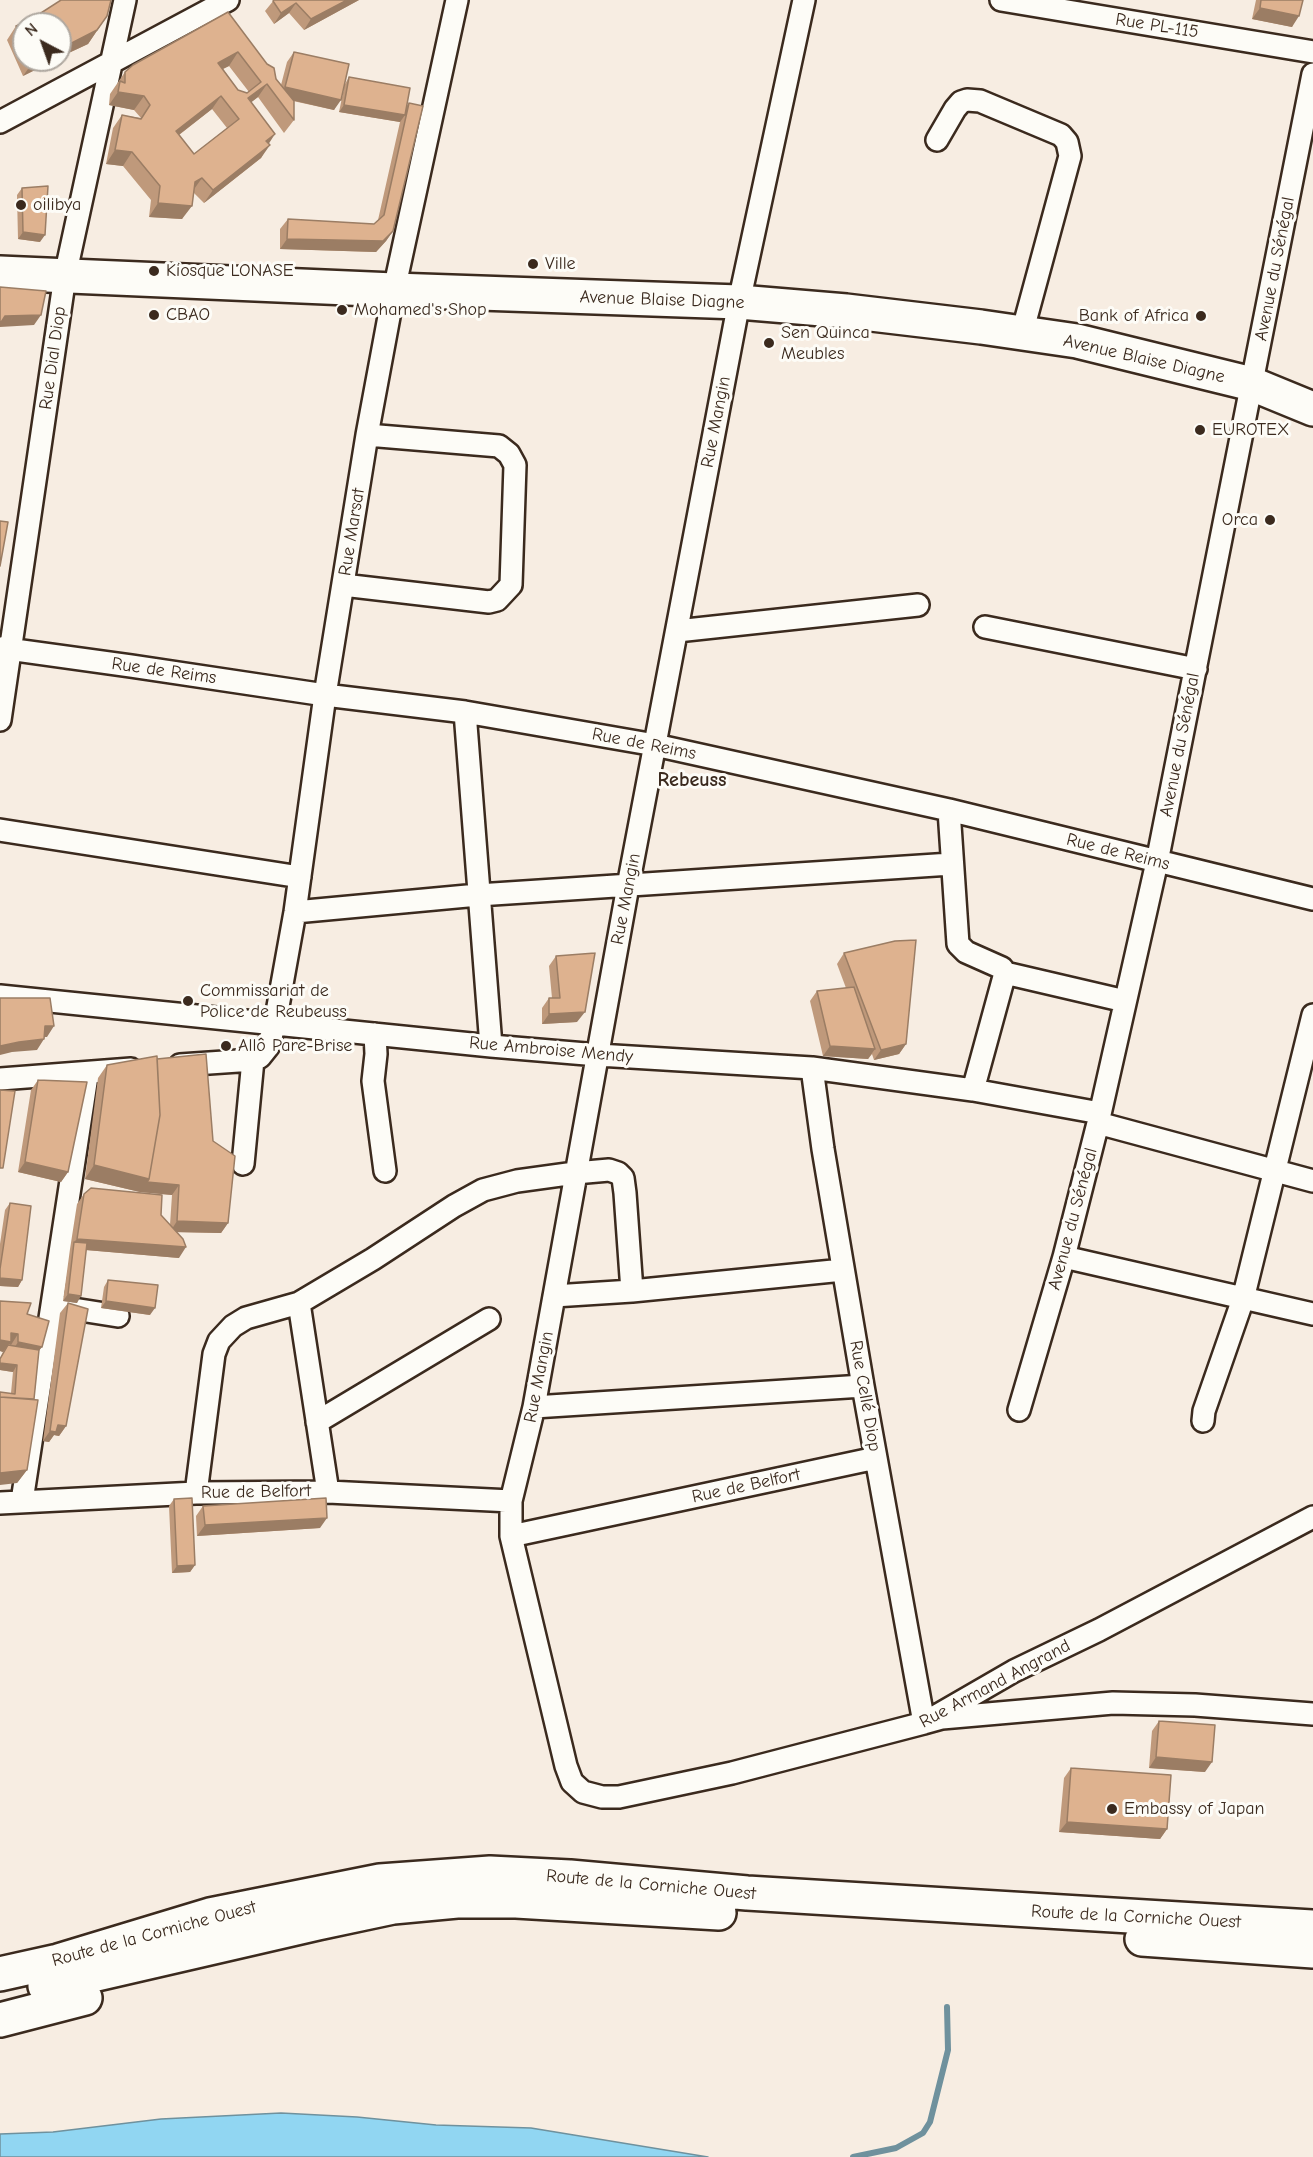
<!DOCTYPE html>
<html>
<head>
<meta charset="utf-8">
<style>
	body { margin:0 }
	#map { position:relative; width:1313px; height:2157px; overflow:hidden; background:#f7ede2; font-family:"Comic Neue",sans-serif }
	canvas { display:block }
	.north { position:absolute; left:12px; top:12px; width:60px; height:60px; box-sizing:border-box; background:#fdfcf7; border:2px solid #afa8a0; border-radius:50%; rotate:319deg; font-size:16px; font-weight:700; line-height:24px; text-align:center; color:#3b2a1e }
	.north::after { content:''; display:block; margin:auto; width:21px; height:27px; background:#3b2a1e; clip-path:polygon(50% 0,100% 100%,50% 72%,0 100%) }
</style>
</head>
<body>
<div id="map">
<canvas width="1313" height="2157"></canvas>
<div class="north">N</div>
</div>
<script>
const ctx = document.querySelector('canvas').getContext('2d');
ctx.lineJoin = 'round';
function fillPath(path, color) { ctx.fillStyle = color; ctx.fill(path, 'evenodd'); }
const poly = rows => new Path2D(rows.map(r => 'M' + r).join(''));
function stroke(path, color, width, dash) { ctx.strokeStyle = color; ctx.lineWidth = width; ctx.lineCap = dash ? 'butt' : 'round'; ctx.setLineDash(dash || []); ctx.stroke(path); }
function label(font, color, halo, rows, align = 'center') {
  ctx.font = font + ' "Comic Neue",sans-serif'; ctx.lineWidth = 6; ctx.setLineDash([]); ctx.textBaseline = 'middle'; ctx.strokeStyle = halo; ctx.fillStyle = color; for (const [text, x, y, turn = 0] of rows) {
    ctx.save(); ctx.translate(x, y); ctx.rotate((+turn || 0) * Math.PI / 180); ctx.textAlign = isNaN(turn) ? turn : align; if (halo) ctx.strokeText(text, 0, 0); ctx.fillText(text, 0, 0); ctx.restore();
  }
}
const water = poly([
	[281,2113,357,2117,436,2125,531,2128,708,2157,0,2157,0,2134,53,2132,161,2119,281,2113]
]);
const stream = poly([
	[853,2157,896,2148,923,2133,930,2122,948,2050,947,2007]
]);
const street = poly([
	[804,0,739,302,628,886,534,1407,511,1501,511,1536,566,1766,572,1782,583,1792,602,1797,619,1797,732,1773,924,1723,1014,1671,1099,1630,1313,1517],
	[1001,0,1313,52],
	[0,122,228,0],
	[937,140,955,109,961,102,967,100,980,101,1061,135,1067,142,1070,156,1022,333],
	[343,585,489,602,497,600,511,585,515,465,509,454,499,446,367,435],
	[985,627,1196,669],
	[677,631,918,605],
	[0,648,131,666,325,695,465,712,655,745,949,810,1313,899],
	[465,712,491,1046],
	[0,720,65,276,125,0],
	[949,810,958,944,966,952,1002,968,1005,973,973,1090],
	[0,830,300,877],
	[295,912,478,895,951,864],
	[1005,973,1125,1001],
	[0,996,491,1046,598,1055,812,1068,973,1090,1100,1113],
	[375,1034,376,1054,373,1081,385,1171],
	[180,1065,253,1060,260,1057,268,1047,275,1023,295,912,325,695,367,435,394,290,457,0],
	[812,1068,823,1149,863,1386,924,1723,942,1718,1113,1703,1195,1705,1313,1714],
	[0,1079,131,1069],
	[1098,1123,1313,1181],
	[243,1164,253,1060],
	[1064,1257,1313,1314],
	[554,1296,632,1291,843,1270],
	[299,1303,328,1492],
	[61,1307,118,1316],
	[534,1407,863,1386],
	[1019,1410,1064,1257,1098,1123,1157,862,1313,74],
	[1203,1421,1204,1411,1243,1299,1313,1015],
	[317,1422,489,1319],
	[196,1493,214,1354,219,1341,233,1326,246,1318,299,1303,373,1259,454,1206,483,1190,517,1181,575,1173,609,1170,618,1173,623,1178,625,1193,632,1291],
	[22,1501,87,1076],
	[0,1503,196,1493,328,1492,511,1501],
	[511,1536,876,1458]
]);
const primary = poly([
	[0,273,394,290,739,302,846,311,981,327,1077,341,1252,384,1313,409]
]);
const highway = poly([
	[1142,1939,1313,1951],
	[0,1974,58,1961,210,1915,380,1881,490,1873,570,1877,747,1893,1313,1927],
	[45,1986,318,1923,393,1907,457,1901,516,1901,719,1913],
	[0,2020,85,1998]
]);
const wall = poly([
	[61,0,111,0,107,16,88,44,60,57,60,24,24,24,24,60,55,60,23,76,7,40,16,26,30,20],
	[274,0,359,0,304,30,289,13,274,24,265,11],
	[1256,0,1303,0,1292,27,1252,19],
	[228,12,281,85,287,62,294,52,345,84,349,77,407,106,409,103,393,231,386,241,376,252,280,249,280,229,288,219,374,224,378,220,400,122,339,112,344,88,334,110,293,101,294,120,284,133,258,97,251,102,269,143,261,158,204,203,194,193,182,219,149,217,151,200,123,166,106,164,113,128,122,115,141,118,134,110,109,105,110,94,125,72],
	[229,66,249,92,247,93,238,90,223,69],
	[212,109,227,128,194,154,179,135],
	[22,188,40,242,18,239,17,195],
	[844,953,906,1044,899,1054,874,1060,872,1054,868,1059,823,1056,810,1001,817,991,846,988,837,964],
	[556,956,577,1022,542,1024,542,1008,549,998,552,998,549,966],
	[157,1059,213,1141,228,1223,221,1233,177,1232,179,1258,86,1250,77,1303,63,1301,70,1249,77,1204,84,1194,161,1215,170,1225,172,1195,140,1192,85,1179,98,1078,107,1065],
	[38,1080,68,1172,61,1182,18,1172,31,1090],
	[10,1203,22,1280,18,1287,0,1286,0,1244,5,1210],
	[108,1280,150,1315,101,1308,104,1287],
	[68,1303,66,1426,59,1436,54,1435,49,1442,43,1441,60,1313],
	[27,1314,42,1347,39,1350,27,1470,17,1483,11,1393,13,1372,0,1370,0,1358,3,1352,0,1351],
	[174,1499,195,1565,190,1572,172,1573,169,1506],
	[203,1506,320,1528,197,1536,196,1516],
	[1159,1721,1205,1772,1149,1768,1152,1731],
	[1071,1768,1167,1829,1160,1839,1059,1832,1064,1778]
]);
const shadedWall = poly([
	[347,0,359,0,304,30,311,19],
	[296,3,289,13,274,24,281,13],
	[1260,8,1299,16,1292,27,1252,19],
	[107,16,88,44,60,57,60,49],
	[238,52,229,66,208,76,218,63],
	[37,60,55,60,23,76,33,62],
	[267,84,258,97,239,112,248,98],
	[285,87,341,100,334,110,278,97],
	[118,92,144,96,134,110,109,105],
	[221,96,212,109,167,144,176,131],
	[344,105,405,115,400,122,339,112],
	[275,134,266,148,266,141],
	[270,145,261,158,204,203,213,190],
	[115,150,132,152,123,166,106,164],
	[202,178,192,192,195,182],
	[158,203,192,206,182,219,149,217],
	[393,231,386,241,376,252,280,249,287,239],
	[23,232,45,235,40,242,18,239],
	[41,315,34,325,0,327,0,324,5,316],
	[585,1012,577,1022,542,1024,549,1014],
	[45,1026,54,1026,47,1037,38,1037],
	[44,1039,37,1050,12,1052,0,1055,0,1046,19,1042],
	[906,1044,899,1054,874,1060,881,1050],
	[830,1046,875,1049,868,1059,823,1056],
	[25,1162,68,1172,61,1182,18,1172],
	[94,1165,179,1185,172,1195,140,1192,85,1179],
	[177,1221,228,1223,221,1233,170,1232],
	[77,1239,186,1247,179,1258,74,1249,74,1242],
	[0,1278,22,1280,18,1287,0,1286],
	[68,1294,81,1296,77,1303,63,1301],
	[106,1301,155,1308,150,1315,101,1308],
	[11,1333,18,1334,11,1345,9,1344,3,1352,0,1351,0,1340],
	[18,1342,42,1347,34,1357,11,1353],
	[0,1363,17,1365,13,1372,0,1370],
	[58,1425,66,1426,59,1436,54,1435,49,1442,43,1441,50,1431],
	[27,1470,17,1483,0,1485,0,1473],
	[327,1518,320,1528,197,1536,205,1525],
	[195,1565,190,1572,172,1573,177,1566],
	[1156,1757,1212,1762,1205,1772,1149,1768],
	[1067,1822,1167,1829,1160,1839,1059,1832]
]);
const building = poly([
	[61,0,111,0,107,16,97,30,60,49,60,24,24,24,24,43,16,26,30,20,61,0],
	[274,0,347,0,311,19,296,3,281,13,273,1,274,0],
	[1261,0,1303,0,1299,16,1260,8,1261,0],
	[228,12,267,64,274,68,276,79,294,101,294,120,267,84,248,98,275,134,266,141,270,145,213,190,202,178,195,182,192,206,158,203,160,186,132,152,115,150,122,115,141,119,150,105,144,96,118,92,120,81,125,83,125,72,133,65,228,12],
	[238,52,261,82,247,93,238,90,218,63,238,52],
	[221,96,239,119,194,154,176,131,221,96],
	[294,52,349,64,341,100,285,87,294,52],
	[349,77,410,88,405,115,344,105,349,77],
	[409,103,423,106,393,231,383,241,287,239,288,219,374,224,384,215,409,103],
	[48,186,45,235,23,232,22,188,48,186],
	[0,287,46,291,41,315,5,316,0,324,0,287],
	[0,521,8,522,0,566,0,521],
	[916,940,906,1044,881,1050,844,953,895,941,916,940],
	[595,953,585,1012,549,1014,549,998,560,998,556,956,595,953],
	[854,987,875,1049,830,1046,817,991,854,987],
	[0,998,50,998,54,1026,45,1026,44,1039,19,1042,0,1046,0,998],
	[206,1054,213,1141,235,1156,228,1223,177,1221,179,1185,147,1182,149,1179,160,1115,157,1059,206,1054],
	[157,1056,160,1115,149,1179,94,1165,107,1065,157,1056],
	[38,1080,87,1082,68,1172,25,1162,38,1080],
	[0,1090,15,1091,3,1168,0,1168,0,1090],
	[91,1188,162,1195,161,1215,183,1239,186,1247,77,1239,84,1194,91,1188],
	[10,1203,31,1206,22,1280,0,1278,0,1269,10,1203],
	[74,1242,87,1243,81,1296,68,1294,74,1242],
	[108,1280,158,1285,155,1308,106,1301,108,1280],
	[0,1301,31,1303,27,1314,49,1321,42,1347,18,1342,18,1334,11,1333,11,1342,0,1340,0,1301],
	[68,1303,88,1309,66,1426,58,1425,56,1432,50,1431,68,1303],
	[8,1345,39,1350,34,1399,0,1397,0,1392,15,1394,17,1365,0,1363,0,1359,8,1345],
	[0,1397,38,1400,27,1470,0,1473,0,1397],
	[192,1498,195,1565,177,1566,174,1499,192,1498],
	[326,1498,327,1518,205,1525,203,1506,326,1498],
	[1159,1721,1215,1725,1212,1762,1156,1757,1159,1721],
	[1071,1768,1171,1775,1167,1829,1067,1822,1071,1768]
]);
const markers = [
	[21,205,6,"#3b2a1e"],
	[533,264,6,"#3b2a1e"],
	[154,271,6,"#3b2a1e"],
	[342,310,6,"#3b2a1e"],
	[154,315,6,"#3b2a1e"],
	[1201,316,6,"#3b2a1e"],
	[769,343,6,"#3b2a1e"],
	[1200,430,6,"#3b2a1e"],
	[1270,520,6,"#3b2a1e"],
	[188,1001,6,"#3b2a1e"],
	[226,1046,6,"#3b2a1e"],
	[1112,1809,6,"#3b2a1e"]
];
const streetNames = [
	["Rue PL-115",1157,26,9],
	["Avenue du Sénégal",1275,269,-79],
	["Avenue Blaise Diagne",662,300,2],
	["Rue Dial Diop",53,358,-82],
	["Avenue Blaise Diagne",1144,359,13],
	["Rue Mangin",716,422,-79],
	["Rue Marsat",352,532,-81],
	["Rue de Reims",164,671,8],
	["Rue de Reims",644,744,11],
	["Avenue du Sénégal",1180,745,-79],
	["Rue de Reims",1118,852,14],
	["Rue Mangin",626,899,-79],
	["Rue Ambroise Mendy",551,1050,5],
	["Avenue du Sénégal",1073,1219,-75],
	["Rue Mangin",539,1377,-79],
	["Rue Cellé Diop",865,1396,80],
	["Rue de Belfort",746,1486,-12],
	["Rue de Belfort",256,1492,-1],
	["Rue Armand Angrand",995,1684,-28],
	["Route de la Corniche Ouest",651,1885,5],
	["Route de la Corniche Ouest",1136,1917,3],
	["Route de la Corniche Ouest",154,1934,-15]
];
const poiNames = [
	["oilibya",33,205],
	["Ville",545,264],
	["Kiosque LONASE",166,271],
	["Mohamed's Shop",354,310],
	["CBAO",166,315],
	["Bank of Africa",1189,316,"right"],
	["Sen Quinca",781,333],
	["Meubles",781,354],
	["EUROTEX",1212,430],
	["Orca",1258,520,"right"],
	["Commissariat de",200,991],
	["Police de Reubeuss",200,1012],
	["Allô Pare-Brise",238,1046],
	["Embassy of Japan",1124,1809]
];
const neighbourhoodNames = [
	["Rebeuss",692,780]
];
fillPath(water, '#91d6f2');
stroke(water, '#6f919d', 1.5);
stroke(stream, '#6f919d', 6);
stroke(street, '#3b2a1e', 26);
stroke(primary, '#3b2a1e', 38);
stroke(highway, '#3b2a1e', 38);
stroke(street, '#fdfcf7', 21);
stroke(primary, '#fdfcf7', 33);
stroke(highway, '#fdfcf7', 33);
fillPath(wall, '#bf997b');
fillPath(shadedWall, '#9b7d64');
fillPath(building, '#deb28f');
stroke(building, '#9b7d64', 1.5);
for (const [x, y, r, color] of markers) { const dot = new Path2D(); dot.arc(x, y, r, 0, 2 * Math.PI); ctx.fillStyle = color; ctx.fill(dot); stroke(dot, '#fdfcf7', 2); }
label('18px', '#3b2a1e', '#fdfcf7', streetNames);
label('18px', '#3b2a1e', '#fdfcf7', poiNames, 'left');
label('bold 20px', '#3b2a1e', '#fdfcf7', neighbourhoodNames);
</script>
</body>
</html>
